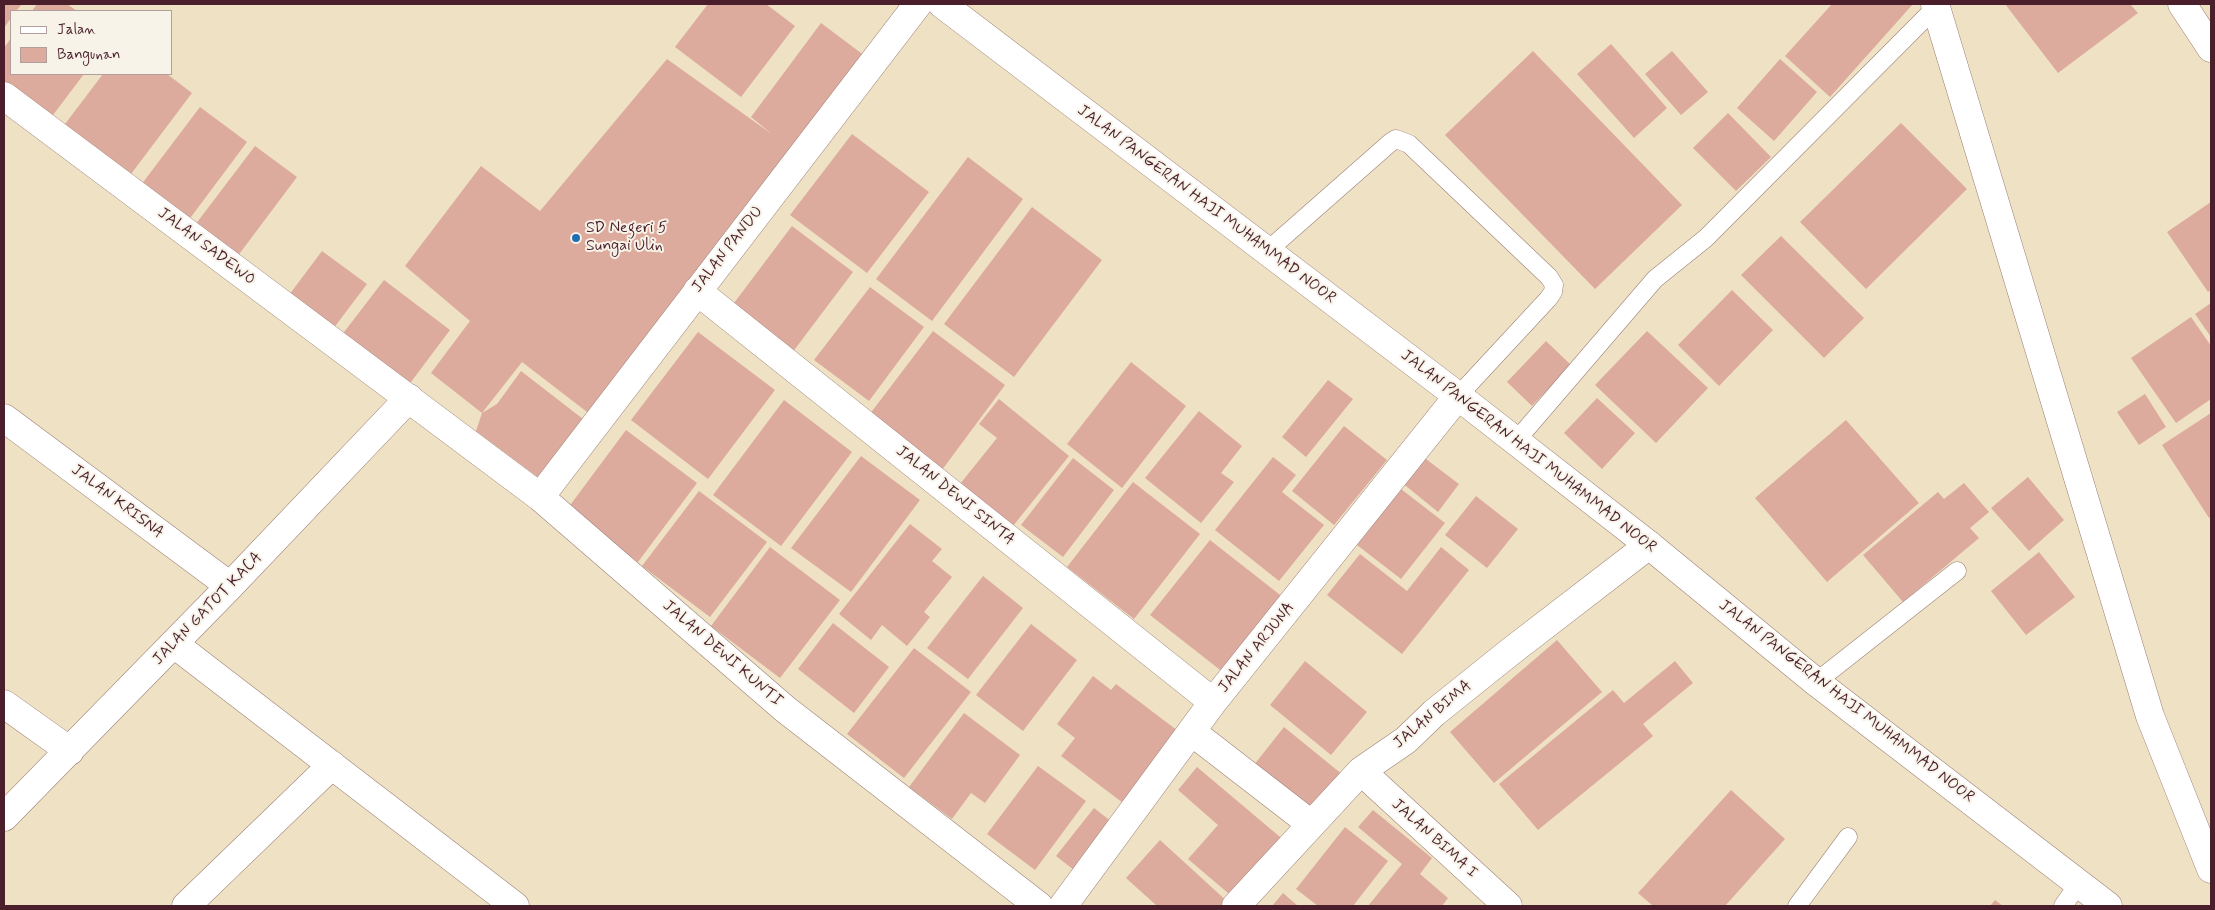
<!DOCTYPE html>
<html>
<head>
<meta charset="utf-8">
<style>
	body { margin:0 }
	#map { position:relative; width:2215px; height:910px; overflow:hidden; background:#efe1c3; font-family:Mynerve,sans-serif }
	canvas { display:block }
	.frame { position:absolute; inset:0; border:5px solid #4a1f2b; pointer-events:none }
	.legend { position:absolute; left:10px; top:10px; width:162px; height:65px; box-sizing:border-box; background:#f7f3e8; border:1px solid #b29e9c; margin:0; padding:6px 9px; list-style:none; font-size:15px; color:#4a1f2b }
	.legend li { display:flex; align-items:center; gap:10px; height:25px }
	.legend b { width:25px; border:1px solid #b29e9c }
</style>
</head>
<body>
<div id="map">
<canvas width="2215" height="910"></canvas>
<div class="frame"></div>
<ul class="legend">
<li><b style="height:6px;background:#fff"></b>Jalan</li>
<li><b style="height:14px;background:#ddab9e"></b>Bangunan</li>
</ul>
</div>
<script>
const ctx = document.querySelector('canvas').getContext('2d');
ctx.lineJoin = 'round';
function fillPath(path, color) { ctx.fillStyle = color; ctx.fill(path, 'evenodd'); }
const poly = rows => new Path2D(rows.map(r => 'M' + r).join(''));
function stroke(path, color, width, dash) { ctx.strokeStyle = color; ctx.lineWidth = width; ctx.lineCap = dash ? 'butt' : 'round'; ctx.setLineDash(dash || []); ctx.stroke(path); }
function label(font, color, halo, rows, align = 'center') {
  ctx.font = font + ' Mynerve,sans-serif'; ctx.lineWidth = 4; ctx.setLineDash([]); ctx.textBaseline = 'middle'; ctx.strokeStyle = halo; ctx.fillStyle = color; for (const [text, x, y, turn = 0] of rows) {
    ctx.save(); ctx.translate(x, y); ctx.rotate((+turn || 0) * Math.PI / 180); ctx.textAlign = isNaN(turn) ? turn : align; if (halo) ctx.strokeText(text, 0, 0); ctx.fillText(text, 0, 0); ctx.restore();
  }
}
const building = poly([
	[4,4,22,4,16,11,11,11,11,18,4,28],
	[37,4,67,4,77,11,32,11],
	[708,4,766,4,795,26,741,97,675,47],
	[1832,4,1913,4,1830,97,1785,56],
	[2005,4,2130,4,2138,13,2058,73],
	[821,23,865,56,591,415,522,362,482,413,431,373,470,321,405,266,481,166,540,211,667,59,773,135,751,117],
	[11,38,11,74,84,74,50,119,4,84,4,48],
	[1611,44,1667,108,1634,138,1577,74],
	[1533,51,1682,205,1595,289,1445,135],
	[1672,51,1708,92,1681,115,1645,74],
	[1780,59,1817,92,1774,141,1737,108],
	[103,74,167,74,192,93,128,178,62,128],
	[200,107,247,142,188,221,141,185],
	[1728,113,1771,157,1736,191,1693,148],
	[1901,123,1967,189,1866,289,1800,222],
	[852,134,929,192,867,273,790,215],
	[255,146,297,177,237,257,195,225],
	[968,157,1023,199,932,321,876,279],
	[2211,202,2211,290,2208,292,2167,232],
	[1032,207,1102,260,1014,377,944,324],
	[792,226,853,272,792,353,731,307],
	[1781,236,1864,318,1824,358,1741,275],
	[322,251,367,284,330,333,286,299],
	[384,280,450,330,408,386,341,336],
	[870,287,924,327,869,401,814,360],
	[1732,290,1773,330,1719,386,1678,345],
	[2211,303,2211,337,2195,314],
	[2191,317,2211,346,2211,399,2176,423,2131,358],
	[933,331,1005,385,939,474,866,419],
	[1647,331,1708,388,1656,443,1595,385],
	[698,332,775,390,708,479,631,420],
	[1546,341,1571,365,1532,406,1507,382],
	[1131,362,1186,406,1122,488,1067,444],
	[521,371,583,419,539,478,476,431,482,413,497,404],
	[1328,380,1353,399,1306,457,1282,437],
	[2145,394,2166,427,2139,445,2117,412],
	[1597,398,1635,433,1602,469,1564,433],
	[999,399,1069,456,1013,526,960,484,997,438,979,424],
	[784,400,852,452,781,546,713,495],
	[1199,411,1242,446,1221,473,1234,482,1201,523,1145,478],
	[2211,413,2211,517,2209,518,2162,445],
	[1846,420,1919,503,1827,582,1755,498],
	[1344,426,1387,460,1334,525,1292,491],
	[626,430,697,483,638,562,568,508],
	[861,456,920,500,851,592,791,548],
	[1422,456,1459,484,1438,512,1401,482],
	[1273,457,1296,475,1282,492,1324,525,1279,581,1215,530],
	[1073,458,1114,490,1063,557,1021,525],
	[2028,477,2064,520,2029,551,1991,508],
	[1133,482,1200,534,1134,619,1067,567],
	[1964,483,1989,512,1970,528,1979,538,1903,602,1863,555,1938,492,1944,499],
	[1401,489,1445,523,1401,579,1357,545],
	[699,491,767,542,710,617,642,566],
	[1476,496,1518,529,1487,568,1445,535],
	[910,524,942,549,932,561,952,577,924,612,930,617,907,646,882,625,871,640,839,614],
	[1210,540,1284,598,1224,673,1150,615],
	[770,547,840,600,780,678,711,626],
	[1441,547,1469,570,1402,654,1327,595,1360,554,1407,591],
	[2039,552,2075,597,2026,635,1991,591],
	[983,576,1023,608,968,679,927,648],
	[833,623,889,667,854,713,798,669],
	[1031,624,1077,660,1023,731,976,695],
	[1557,640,1602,692,1494,783,1450,732],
	[914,648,971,692,904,778,847,734],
	[1305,661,1367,712,1331,755,1270,705],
	[1675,661,1693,683,1643,724,1653,736,1538,830,1499,784,1613,690,1624,703],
	[1093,676,1111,690,1116,684,1178,731,1123,803,1061,756,1075,738,1057,724],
	[964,713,1020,755,985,803,971,793,952,819,909,787],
	[1284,727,1343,775,1308,818,1250,770],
	[1038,766,1086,801,1035,870,987,834],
	[1197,767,1286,842,1235,899,1188,859,1218,825,1178,790],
	[1731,790,1785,839,1725,906,1653,906,1638,893],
	[1094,808,1112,822,1074,870,1056,856],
	[1373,810,1432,858,1420,874,1448,898,1442,906,1368,906,1402,864,1358,827],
	[1345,827,1388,861,1353,906,1318,906,1296,889],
	[1160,840,1230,904,1227,906,1157,906,1126,878],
	[1283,893,1298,906,1272,906],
	[1995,900,2003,906,1990,906]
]);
const lane = poly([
	[1266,252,1391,142,1396,139,1409,144,1549,277,1554,285,1553,292,1548,299,1458,396],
	[1515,442,1655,279,1706,238,1936,7],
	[1816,682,1957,571],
	[1797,906,1848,837],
	[2063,906,2079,883]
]);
const street = poly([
	[4,96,540,497,785,709,1039,906],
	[697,291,1213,702],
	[4,418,230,586],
	[540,497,918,4],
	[174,644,515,906],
	[4,704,70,751],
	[1192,732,1311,824],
	[1361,771,1508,906],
	[4,817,230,586,409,398],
	[186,906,332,765],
	[1063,906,1213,702,1458,396],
	[1236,906,1361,771,1406,740,1434,713,1510,652,1649,545]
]);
const secondary = poly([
	[1935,4,2150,716,2211,869]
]);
const primary = poly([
	[942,4,1458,396,1649,545,1816,682,2108,906],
	[2182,4,2211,48]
]);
const markers = [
	[576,238,5,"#1f6fb2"]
];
const streetNames = [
	["JALAN PANGERAN HAJI MUHAMMAD NOOR",1206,205,37],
	["JALAN SADEWO",206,247,37],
	["JALAN PANDU",728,250,-52],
	["JALAN PANGERAN HAJI MUHAMMAD NOOR",1528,452,38],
	["JALAN DEWI SINTA",955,496,39],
	["JALAN KRISNA",117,502,37],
	["JALAN GATOT KACA",208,609,-46],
	["JALAN ARJUNA",1257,648,-51],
	["JALAN DEWI KUNTI",722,654,41],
	["JALAN PANGERAN HAJI MUHAMMAD NOOR",1846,702,38],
	["JALAN BIMA",1433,715,-40],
	["JALAN BIMA I",1434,839,42]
];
const poiNames = [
	["SD Negeri 5",586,229],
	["Sungai Ulin",586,247]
];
fillPath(building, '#ddab9e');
stroke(lane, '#9c8077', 19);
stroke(street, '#9c8077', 29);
stroke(secondary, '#9c8077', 29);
stroke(primary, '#9c8077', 29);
stroke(lane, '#fff', 18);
stroke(street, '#fff', 28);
stroke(secondary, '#fff', 28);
stroke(primary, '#fff', 28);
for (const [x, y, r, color] of markers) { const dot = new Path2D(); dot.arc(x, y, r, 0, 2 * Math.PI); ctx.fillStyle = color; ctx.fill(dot); stroke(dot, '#f7f3e8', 2); }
label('16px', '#4a1f2b', '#f7f3e8', streetNames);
label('16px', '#4a1f2b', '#f7f3e8', poiNames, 'left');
</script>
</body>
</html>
